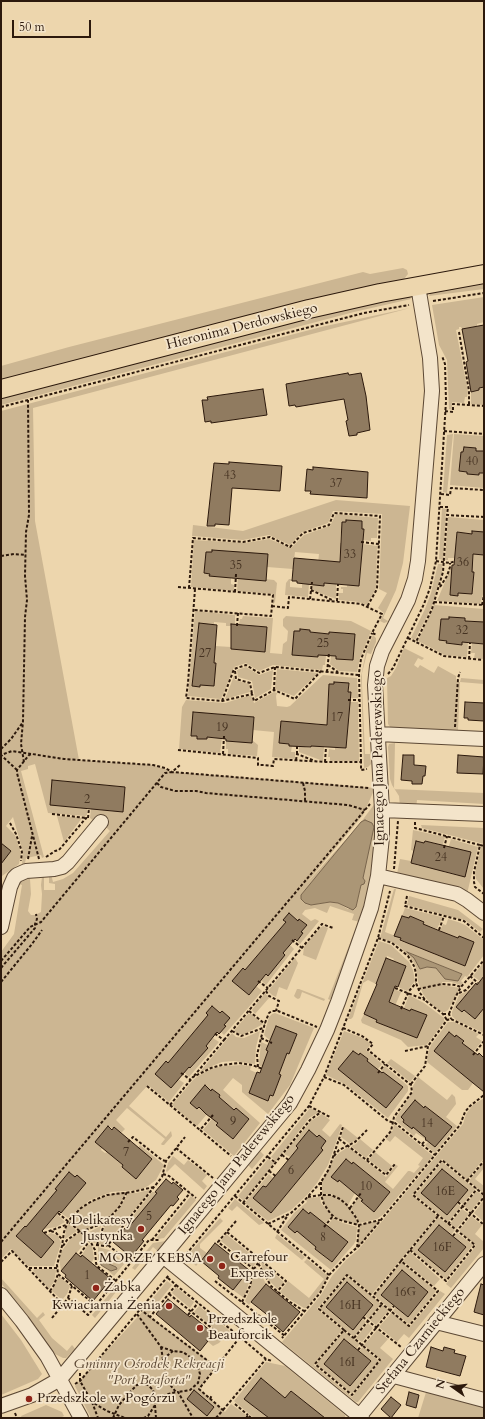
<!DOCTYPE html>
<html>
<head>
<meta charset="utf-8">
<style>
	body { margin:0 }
	#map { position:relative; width:485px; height:1419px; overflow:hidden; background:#edd6ad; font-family:Cardo,serif }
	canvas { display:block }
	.frame { position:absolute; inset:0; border:2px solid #2c190c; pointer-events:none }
	.north { position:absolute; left:433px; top:1367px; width:40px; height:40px; -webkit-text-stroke:3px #f3e4ca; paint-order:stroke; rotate:284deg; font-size:11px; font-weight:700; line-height:16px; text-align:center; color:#2c190c }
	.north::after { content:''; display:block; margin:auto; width:14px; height:18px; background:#2c190c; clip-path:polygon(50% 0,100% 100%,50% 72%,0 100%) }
	.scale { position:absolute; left:12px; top:20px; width:79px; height:18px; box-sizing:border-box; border:2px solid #2c190c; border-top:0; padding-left:5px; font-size:12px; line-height:14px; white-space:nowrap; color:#2c190c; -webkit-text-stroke:3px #f3e4ca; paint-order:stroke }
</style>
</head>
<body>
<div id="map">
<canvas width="485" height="1419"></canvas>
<div class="frame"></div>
<div class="north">N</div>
<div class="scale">50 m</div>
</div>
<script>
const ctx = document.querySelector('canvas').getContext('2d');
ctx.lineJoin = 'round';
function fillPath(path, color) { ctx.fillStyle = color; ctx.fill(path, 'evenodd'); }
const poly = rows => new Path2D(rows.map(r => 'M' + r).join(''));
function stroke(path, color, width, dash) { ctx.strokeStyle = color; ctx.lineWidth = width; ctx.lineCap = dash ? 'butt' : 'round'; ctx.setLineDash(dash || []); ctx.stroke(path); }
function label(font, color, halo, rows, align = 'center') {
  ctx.font = font + ' Cardo,serif'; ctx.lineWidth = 3.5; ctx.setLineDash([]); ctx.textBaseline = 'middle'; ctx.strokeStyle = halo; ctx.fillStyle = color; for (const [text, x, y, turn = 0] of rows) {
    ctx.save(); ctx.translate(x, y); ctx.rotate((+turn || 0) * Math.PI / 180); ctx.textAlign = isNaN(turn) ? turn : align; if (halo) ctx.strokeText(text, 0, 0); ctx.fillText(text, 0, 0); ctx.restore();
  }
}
const green = poly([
	[403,268,407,270,408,274,404,279,1,382,1,366,69,347,363,272,370,274],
	[484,284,484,289,429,296,431,292,435,291],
	[409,296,411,299,354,312,1,405,1,395,299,319,381,301],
	[484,297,484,322,477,324,477,326,462,329,461,327,459,327,459,329,456,330,468,392,467,397,465,397,464,403,452,402,452,410,449,409,447,360,439,345,432,305],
	[410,308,33,408,35,521,79,760,153,765,173,772,375,788,363,815,305,885,358,826,301,895,311,905,330,902,338,903,348,909,356,907,361,885,365,881,363,878,364,821,361,822,376,802,375,852,369,890,360,922,352,920,354,914,330,906,327,913,315,908,305,910,302,914,311,921,315,919,319,921,300,944,297,941,303,934,301,932,307,925,300,919,298,921,289,914,284,920,286,922,245,970,233,981,249,995,256,986,262,991,248,1008,224,1035,221,1032,226,1026,220,1013,211,1006,206,1013,208,1015,168,1063,166,1061,155,1074,178,1079,184,1083,173,1097,169,1102,148,1085,129,1106,166,1137,171,1131,172,1136,164,1145,162,1145,161,1144,165,1139,127,1108,116,1120,125,1129,121,1133,108,1126,96,1142,102,1148,101,1150,105,1153,107,1152,123,1165,122,1167,136,1179,152,1159,138,1148,140,1145,164,1165,156,1180,148,1186,139,1190,111,1192,90,1200,68,1218,61,1213,69,1204,71,1198,73,1199,80,1190,84,1182,86,1183,77,1175,75,1177,69,1172,55,1189,57,1190,26,1227,24,1226,16,1236,41,1257,54,1242,46,1235,51,1233,58,1236,61,1243,54,1266,28,1266,11,1249,1,1259,1,952,14,934,22,885,15,883,28,878,30,879,31,894,28,911,31,915,35,915,41,912,42,894,41,885,42,877,44,876,44,890,55,890,55,884,49,883,49,874,51,874,53,882,63,879,73,873,110,831,104,825,95,822,90,818,91,808,123,811,125,787,53,780,87,808,87,815,85,816,48,813,35,764,28,766,28,769,21,771,44,857,42,858,41,855,26,858,25,863,22,864,23,852,13,817,6,826,15,835,21,853,19,864,2,876,1,879,1,864,11,851,1,843,1,411,321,327],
	[484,387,484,405,471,404,471,392,479,390,479,388],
	[453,434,447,493,443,492,447,435],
	[454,434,484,436,484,451,476,451,476,448,464,447,463,452,461,453,459,471,467,472,467,474,479,475,479,473,484,473,484,488,450,485],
	[336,500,410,506,403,563,396,590,383,618,388,621,387,622,384,623,380,621,384,613,378,608,387,593,379,589,382,514,333,511,328,523,302,532,290,545,269,535,243,540,192,536,193,525,243,531],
	[442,508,446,509,443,560,439,559],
	[336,514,378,518,377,538,371,538,371,541,363,540,364,529,362,529,362,521,347,520,346,522,342,522,340,543,342,543,340,564,318,563,319,554,295,552,293,569,267,567,222,551,212,550,212,552,206,552,204,573,210,574,210,576,231,578,231,584,234,585,234,591,191,587,194,540,245,543,269,539,291,548,304,535,330,526],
	[448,517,484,520,484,532,472,534,457,532,455,558,448,558,448,560,445,560],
	[363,544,377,546,376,588,367,605,359,602,339,600,339,593,343,593,343,589,341,589,341,587,347,587,347,585,359,586,361,567,360,552,362,551],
	[473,554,484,555,484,591,480,604,437,601,452,565,450,595,458,596,458,593,472,594,474,573,471,572],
	[438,564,442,564,442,572,432,606,415,640,411,638,425,609,431,593],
	[238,576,274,580,277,583,275,602,273,604,274,594,237,591],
	[289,579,292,579,292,581,290,581,290,587,302,588,302,584,309,584,308,597,285,595,286,583],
	[313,582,324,586,324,583,336,584,336,599,312,590],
	[434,605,484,609,484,622,465,621,465,618,450,617,449,619,441,619,440,640,447,641,447,643,462,645,462,642,468,642,467,657,445,655,418,641],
	[195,611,235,615,235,626,226,626,226,623,214,622,214,625,199,624,192,686,200,687,200,685,214,686,216,664,214,663,215,646,231,647,231,649,240,650,241,647,247,650,265,652,267,627,257,626,256,628,251,628,250,625,239,624,240,619,242,619,243,616,273,618,270,653,282,654,283,644,287,641,288,631,283,626,283,619,286,616,351,621,371,631,360,658,357,672,339,671,330,664,331,656,336,656,336,659,353,660,355,634,329,632,329,634,310,632,310,630,300,629,300,631,294,631,292,655,301,656,311,654,311,657,318,657,318,655,326,656,325,665,323,665,322,670,273,665,259,671,246,663,234,667,221,699,188,696],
	[373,635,376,638,376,642,371,654,367,653,362,673,362,685,365,754,370,754,371,764,368,767,364,768,361,677,366,651],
	[472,643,483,644,484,659,474,658,475,653,471,653],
	[404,648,424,658,422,660,418,658,414,665,418,668,420,665,434,673,438,666,456,676,456,682,460,682,461,678,484,680,484,684,460,682,458,730,391,728,388,724,387,678,391,676,396,668],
	[246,667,259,675,273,670,271,689,255,698,252,681,238,677,237,670],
	[277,669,318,673,294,696,275,689],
	[323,675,357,678,358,698,350,698,348,692,349,683,329,684,327,727,319,726,319,724,309,723,309,725,297,722,281,721,279,743,289,744,289,746,292,746,291,752,295,752,295,759,272,757,274,732,253,730,254,717,237,715,237,718,231,717,231,715,225,714,225,717,217,716,218,714,212,713,212,716,202,715,202,713,193,712,191,736,197,736,197,739,207,739,207,737,222,738,220,753,179,749,182,707,186,700,225,703,251,695,254,703,274,692,277,693,276,696,277,706,287,707,290,706],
	[234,676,235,680,249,684,250,692,225,699],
	[348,702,358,702,359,761,330,761,330,757,328,757,329,749,335,750,335,747,346,748],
	[252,740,258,745,257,756,228,754,228,749,226,749,226,741],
	[395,743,394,789,484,793,484,804,417,800,416,808,400,807,399,796,392,785,390,779,388,747,389,744],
	[299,745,305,745,305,747,311,748,311,746,324,747,323,761,299,752],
	[57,816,82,818,64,842],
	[421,825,484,828,484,844,422,828],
	[413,830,445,837,442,847,439,844,425,841,424,843,417,841,414,851,411,850],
	[451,839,478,847,467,894,397,874,400,859,411,861,411,863,419,866,420,863,425,865,425,867,430,868,431,866,444,869,444,872,464,877,471,853,448,849],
	[481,847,484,847,484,869,483,870,484,872,484,889,476,879,475,873],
	[394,889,396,889,385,932,401,938,400,941,406,943,407,941,420,946,419,948,424,950,426,948,435,952,434,954,444,958,445,956,450,958,450,960,464,966,474,942,459,936,458,938,440,931,443,924,446,925,448,919,458,922,465,925,484,940,484,955,467,977,465,976,461,981,463,983,461,985,451,982,442,982,442,985,460,988,448,1010,445,1012,442,1012,430,1003,423,994,418,982,416,967,413,961,399,946,392,942,380,938],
	[408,952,462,974,437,968,427,967,420,969,414,958],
	[409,896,458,910,483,929,480,932,465,920,460,919,407,905],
	[405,908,442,917,442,918,437,929,423,924,424,922,410,916,409,918,402,916],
	[323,926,328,928,316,960,303,955,304,947,320,928],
	[352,938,354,939,330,1000,328,999],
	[379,941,391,945,409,962,413,970,415,981,407,991,398,987,406,966,393,961,394,959,387,956,376,984,368,980,363,983,353,1017,351,1019,348,1019],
	[290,945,294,949,266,985,261,980,285,955,283,953],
	[295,958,298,963,287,990,279,987,276,997,272,995,268,991],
	[484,962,484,976,480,981,473,976],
	[297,989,299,989,325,999,324,1001,302,992,300,998,298,999,296,998,294,996],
	[394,989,401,992,395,1006,389,1003],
	[471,989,456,1007,462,1012,464,1010,475,1019,484,1008,484,1033,456,1020,452,1016,452,1012,459,995],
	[265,993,269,998,255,1014,252,1010],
	[409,995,424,1003,444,1018,444,1022,429,1042,426,1045,408,1047,401,1040,362,1023,361,1020,364,1014,377,1020,376,1022,417,1038,427,1015,411,1009,410,1011,404,1008],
	[275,1013,314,1028,290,1085,268,1114,242,1092,242,1085,233,1078,223,1090,260,1123,234,1156,203,1130,212,1119,218,1123,216,1125,233,1139,249,1119,236,1108,234,1110,219,1097,220,1095,213,1089,211,1091,205,1086,190,1103,197,1109,199,1107,207,1114,197,1126,172,1105,193,1080,198,1076,211,1069,224,1066,242,1065,251,1066,250,1070,257,1073,249,1093,268,1101,270,1095,273,1096,281,1075,279,1074,287,1053,289,1054,297,1034,276,1026,270,1040,266,1037,264,1035,269,1017,272,1014],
	[248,1014,251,1014,263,1024,245,1034,238,1034,234,1031],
	[448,1022,454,1022,479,1034,476,1037,482,1041,473,1052,462,1043,464,1041,456,1035,455,1037,450,1033,473,1083,468,1090,462,1090,427,1062,428,1053,431,1045],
	[260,1031,256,1047,255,1064,234,1061,222,1062,212,1066,199,1073,232,1033,236,1037,244,1038],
	[344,1031,363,1038,371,1044,366,1050,382,1064,377,1070,367,1061,368,1059,361,1053,359,1055,353,1051,339,1069,402,1087,383,1072,382,1073,380,1072,385,1066,408,1086,408,1091,388,1118,345,1084,326,1075],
	[213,1038,219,1042,189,1077,184,1072,189,1067,191,1068,194,1064,193,1062],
	[261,1042,268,1045,266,1050,268,1051,264,1067,260,1066,259,1064],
	[391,1059,415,1076,410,1082,387,1063],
	[418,1077,447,1100,452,1094,455,1097,456,1104,446,1117,457,1126,435,1153,425,1145,428,1142,435,1147,451,1127,426,1106,424,1108,415,1100,401,1117,404,1120,403,1122,411,1129,413,1127,427,1137,425,1139,416,1133,414,1136,396,1121,395,1119,413,1092,413,1086],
	[484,1098,484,1158,467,1180,442,1159,412,1195,437,1216,372,1294,347,1274,317,1309,342,1330,314,1365,352,1397,381,1360,364,1345,377,1330,388,1339,380,1348,393,1359,358,1402,356,1402,282,1342,321,1295,332,1276,347,1259,358,1250,463,1124,466,1114,473,1105],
	[310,1108,319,1112,309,1118,276,1161,271,1157],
	[322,1114,330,1120,322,1130,330,1137,340,1124,342,1125,328,1165,317,1183,307,1195,291,1210,268,1221,245,1203,269,1174,273,1178,266,1187,263,1186,253,1198,271,1213,323,1150,321,1148,326,1141,319,1135,317,1137,309,1130,296,1146,298,1148,290,1157,284,1154,311,1121],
	[394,1124,433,1156,399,1195,384,1214,377,1219,360,1223,351,1208,359,1197,363,1200,361,1202,374,1212,390,1192,353,1162,352,1164,346,1159,331,1177,338,1182,339,1180,355,1193,348,1205,337,1197,331,1194,322,1194,322,1181,335,1157,339,1153,348,1147,386,1177,396,1165,398,1166,385,1182,393,1189,408,1171,410,1171,414,1173,420,1166,418,1165,423,1158,395,1136,390,1142,386,1139,393,1130],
	[344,1127,358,1138,355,1141,349,1143,341,1137],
	[360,1139,373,1150,366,1158,351,1146,356,1144],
	[259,1150,264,1155,252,1169,247,1164],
	[375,1152,392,1166,386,1173,369,1160],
	[173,1156,184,1165,188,1160,207,1175,202,1181,207,1186,204,1190,175,1164,167,1172,166,1171,168,1163],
	[268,1159,274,1163,244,1201,238,1196],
	[442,1162,475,1189,463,1204,459,1201,468,1190,442,1169,422,1193,447,1215,457,1203,461,1207,448,1222,415,1195],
	[484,1162,484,1168,475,1179,484,1186,484,1194,469,1181],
	[149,1190,150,1191,105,1245,99,1244,105,1226,121,1206,128,1193,136,1193],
	[477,1191,483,1196,471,1211,464,1206],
	[122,1192,127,1192,120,1206,112,1215,101,1224,81,1232,68,1221,81,1208,92,1201,107,1195],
	[152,1192,155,1192,158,1194,128,1229,125,1226],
	[321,1195,331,1195,340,1199,347,1205,353,1212,359,1225,381,1220,357,1249,359,1225,343,1221,335,1218,330,1213,324,1204],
	[191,1196,196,1200,164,1238,158,1239,157,1237],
	[320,1197,321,1203,332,1216,323,1226,322,1222,310,1212,297,1231,316,1247,315,1249,331,1262,348,1243,334,1231,326,1228,333,1218,343,1223,357,1227,356,1240,354,1244,331,1270,281,1230,294,1213,307,1202,306,1200,308,1198],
	[201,1199,201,1203,160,1253,153,1247,135,1270,132,1268,153,1243,166,1241],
	[235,1199,264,1223,259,1225,237,1206,232,1211,228,1208],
	[484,1200,484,1222,474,1213],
	[462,1209,469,1214,456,1229,450,1224],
	[57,1214,65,1222,56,1227,44,1229],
	[471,1216,482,1225,475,1234,484,1242,484,1248,451,1288,446,1284,476,1246,459,1231],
	[438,1217,455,1230,451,1235,439,1225,418,1250,445,1271,466,1247,454,1237,457,1233,473,1245,446,1279,411,1250],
	[220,1218,223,1221,200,1244,200,1248,207,1253,196,1266,187,1256],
	[69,1224,77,1231,65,1239,66,1227],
	[101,1226,97,1242,94,1243,87,1233],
	[80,1233,87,1239,86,1242,61,1271,59,1258,61,1252,71,1238],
	[226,1234,258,1260,253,1267,221,1241],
	[277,1234,305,1257,302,1260,275,1238],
	[88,1245,90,1245,92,1246,94,1258,90,1266,86,1259,82,1255],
	[98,1247,109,1250,125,1263,114,1276,104,1267,107,1270,116,1267,109,1264,102,1255,100,1258,101,1265,98,1260],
	[410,1252,440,1279,434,1286,403,1261],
	[307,1259,328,1276,319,1292,306,1308,304,1308,289,1299,280,1292,288,1281,309,1298,324,1279,304,1262],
	[261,1262,284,1282,277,1289,269,1280,263,1270],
	[401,1262,436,1291,409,1324,393,1311,396,1307,408,1317,428,1292,402,1270,381,1294,393,1305,390,1309,374,1295],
	[256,1268,259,1270,266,1284,249,1305,245,1301,249,1292],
	[34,1269,55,1269,56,1271,54,1282,49,1289,33,1271],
	[249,1270,252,1273,244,1298,233,1290],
	[59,1276,70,1286,67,1294,62,1300,52,1291],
	[347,1276,381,1304,369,1319,364,1315,373,1304,347,1283,336,1295,326,1308,353,1329,362,1318,366,1322,354,1337,320,1309],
	[1,1278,37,1318,43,1312,45,1315,39,1320,52,1338,67,1351,72,1345,73,1346,75,1349,66,1358,63,1358,53,1353,34,1325,1,1283],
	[121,1280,124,1282,95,1318,92,1315],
	[167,1281,172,1285,148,1315,143,1310],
	[176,1287,194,1302,190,1308,172,1293],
	[440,1291,445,1294,409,1338,404,1334,397,1342,379,1327,392,1312,410,1327],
	[383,1305,389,1310,376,1325,370,1320],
	[199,1306,230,1331,219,1343,213,1346,206,1340,215,1329,194,1312],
	[143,1311,216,1367,199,1389,225,1412,231,1404,246,1415,244,1418,91,1418,75,1386],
	[1,1314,21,1340,42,1374,38,1379,1,1395],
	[368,1323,373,1328,362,1342,356,1338],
	[344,1331,360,1344,356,1349,344,1339,324,1364,350,1386,371,1361,359,1351,363,1347,379,1361,352,1394,316,1364],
	[266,1362,285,1366,345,1415,345,1418,324,1418,291,1391,285,1398,261,1379,245,1399,269,1418,254,1418,234,1401],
	[427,1389,484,1404,484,1418,418,1418],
	[46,1405,62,1412,64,1416,60,1418,22,1418,21,1416]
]);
const water = poly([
	[365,820,372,823,374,827,363,878,365,881,364,884,361,885,356,907,353,910,338,903,330,902,311,905,305,903,301,899,301,895,361,822,365,820],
	[407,952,462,974,458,981,445,979,436,968,427,967,420,969,414,958,407,952],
	[102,1255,104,1255,109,1264,116,1267,117,1269,111,1271,104,1267,101,1265,100,1260,100,1258,102,1255]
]);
const building = poly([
	[484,325,484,387,479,388,479,390,471,392,466,362,468,361,462,329,484,325],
	[348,373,349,375,361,373,366,396,370,430,357,433,357,435,349,436,346,421,348,420,344,399,296,407,295,405,289,406,286,384,348,373],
	[263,389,267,415,211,423,211,421,205,422,202,400,208,400,207,397,263,389],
	[464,447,476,448,476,451,484,451,484,473,479,473,479,475,467,474,467,472,459,471,461,452,463,452,464,447],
	[229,462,282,466,280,491,232,488,229,525,215,524,215,526,207,526,214,463,229,464,229,462],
	[313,467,368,472,367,498,310,494,311,491,305,491,307,469,313,470,313,467],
	[346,520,362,521,362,529,364,529,359,586,324,583,324,586,297,583,297,581,292,581,294,558,340,562,342,522,346,522,346,520],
	[472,531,484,532,484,555,473,554,472,572,474,572,472,594,458,593,458,596,450,595,452,565,454,565,457,532,472,534,472,531],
	[212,550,268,554,266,581,209,576,210,574,204,573,206,552,212,552,212,550],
	[449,617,465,618,465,621,484,622,484,644,462,642,462,645,446,643,447,641,439,640,441,619,449,619,449,617],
	[199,623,217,625,214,663,216,663,214,686,200,685,200,687,192,686,199,623],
	[231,624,267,627,265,652,231,649,231,624],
	[300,629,310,630,310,632,329,634,329,632,355,634,353,660,336,659,336,656,318,655,318,657,292,655,294,631,300,631,300,629],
	[334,682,349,683,348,692,351,692,346,748,311,746,311,747,289,746,289,744,279,743,281,721,327,725,329,684,334,684,334,682],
	[465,702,484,703,484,721,468,720,468,718,464,718,465,702],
	[193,712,254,717,252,743,226,741,226,739,207,737,207,739,197,739,197,736,191,736,193,712],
	[403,755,414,755,414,765,426,766,425,776,423,776,422,784,412,784,412,781,401,780,403,755],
	[458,755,484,757,483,774,457,773,458,755],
	[52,780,125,787,123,812,50,805,52,780],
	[416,841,424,843,425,841,471,852,465,877,411,863,416,841],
	[1,843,11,851,1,864,1,843],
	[289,913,298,921,299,919,307,925,301,932,303,933,297,941,295,939,283,953,285,955,268,976,266,974,249,995,232,981,243,968,245,970,286,922,283,920,289,913],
	[402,916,409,918,410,916,424,922,423,924,440,931,458,938,459,936,474,942,465,966,400,940,401,938,394,936,402,916],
	[386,958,406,966,398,987,395,986,389,1002,410,1011,411,1009,427,1015,417,1038,376,1022,377,1020,364,1014,377,984,376,984,386,958],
	[484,976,484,1008,475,1019,464,1010,462,1012,456,1007,476,983,477,985,484,976],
	[212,1006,220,1013,222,1011,230,1018,224,1025,226,1026,219,1034,217,1032,206,1046,208,1048,190,1068,189,1067,171,1088,155,1074,166,1061,168,1063,208,1015,206,1013,212,1006],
	[276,1026,297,1034,289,1054,287,1053,279,1074,281,1075,273,1096,270,1095,268,1101,249,1093,257,1072,260,1073,261,1070,268,1051,266,1050,276,1026],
	[449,1032,455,1037,456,1035,464,1041,462,1043,478,1055,479,1053,484,1058,484,1092,434,1051,449,1032],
	[353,1051,359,1055,360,1053,368,1059,367,1061,382,1073,383,1072,403,1087,386,1108,338,1069,353,1051],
	[205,1085,211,1091,212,1089,220,1095,219,1097,234,1110,236,1108,249,1119,233,1139,216,1125,218,1123,206,1114,199,1107,197,1109,190,1103,205,1085],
	[415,1100,424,1108,425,1106,452,1127,435,1147,425,1139,426,1138,413,1127,412,1129,403,1122,404,1120,401,1117,415,1100],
	[108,1126,112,1130,114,1127,152,1159,136,1179,122,1167,123,1165,95,1142,108,1126],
	[309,1130,317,1137,319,1135,326,1141,321,1148,323,1150,271,1213,253,1198,263,1186,266,1187,298,1148,296,1146,309,1130],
	[346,1159,352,1164,353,1162,390,1192,374,1212,361,1201,363,1200,339,1180,338,1182,331,1177,346,1159],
	[442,1169,468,1190,447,1215,421,1193,442,1169],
	[69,1172,75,1177,77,1175,86,1183,61,1213,59,1211,42,1231,54,1242,41,1258,16,1236,25,1226,26,1227,57,1190,55,1189,69,1172],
	[166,1179,172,1184,173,1182,183,1190,177,1197,179,1199,173,1206,171,1205,142,1240,144,1241,131,1257,113,1242,126,1227,128,1228,157,1193,155,1192,166,1179],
	[303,1209,309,1214,310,1212,348,1242,332,1262,315,1249,316,1247,297,1231,295,1233,288,1227,303,1209],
	[439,1225,466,1247,445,1272,418,1250,439,1225],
	[215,1243,249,1270,233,1290,218,1278,219,1276,201,1261,215,1243],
	[76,1253,81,1257,82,1255,111,1279,93,1301,65,1277,66,1275,61,1271,76,1253],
	[402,1270,428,1292,408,1317,381,1295,402,1270],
	[347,1282,373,1305,353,1330,326,1307,347,1282],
	[266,1284,300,1312,283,1332,268,1319,270,1317,251,1302,266,1284],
	[481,1284,484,1285,484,1315,474,1312,481,1284],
	[168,1299,190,1317,191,1315,212,1332,206,1340,208,1341,200,1351,156,1314,168,1299],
	[344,1339,371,1361,350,1386,324,1364,344,1339],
	[431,1347,443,1351,444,1347,455,1350,454,1353,466,1356,460,1376,426,1367,431,1347],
	[261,1378,285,1398,291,1391,325,1418,269,1418,244,1399,261,1378],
	[194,1390,214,1407,207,1416,187,1399,194,1390],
	[409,1392,419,1395,416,1408,406,1405,409,1392],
	[391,1397,401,1405,391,1418,381,1409,391,1397]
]);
const path = poly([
	[433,301,484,293],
	[459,332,469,391,469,405],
	[1,407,364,313,409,305],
	[445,411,453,412,453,404,484,406],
	[444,431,484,434],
	[441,494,450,495,451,488,484,490],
	[440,507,448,507,447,515],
	[484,517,447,515,443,572,432,609,416,642,444,656,484,660],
	[361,542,379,544],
	[1,556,14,554,26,555],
	[436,561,450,563,455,561],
	[178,587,273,595,271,616,194,610],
	[440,587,447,576,450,567,450,563],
	[189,588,193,538,243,542,270,537,290,547,303,533,329,525,334,513,380,516,377,589,367,607],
	[195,589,188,683,186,698,222,701,252,694,254,701,274,690,295,699,321,671],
	[311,590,332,600],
	[235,592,236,574],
	[310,599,312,582],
	[337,601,338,584],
	[434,602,484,605],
	[482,605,484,595],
	[272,606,288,608,289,597,361,604,382,614,372,633,377,635],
	[237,626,238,613],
	[408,638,416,642],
	[469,659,470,643],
	[328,665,338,672],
	[235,671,236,679,250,683,252,694],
	[327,672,329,653],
	[388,674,393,668,424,604,430,588,436,561,446,401,445,364,442,356],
	[274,690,275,667],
	[348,700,359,700],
	[222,701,234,669,246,665,259,673,275,667,359,675],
	[455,727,458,678,460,672],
	[1,749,11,739,23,722],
	[178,750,258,758,258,765,264,765,273,766,274,759,326,762,361,762,361,770,367,769],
	[223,754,224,736],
	[297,754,297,745],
	[296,760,297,754,315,761],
	[24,762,21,744,23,721,25,617,27,600,25,576,26,532,29,515,28,400],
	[325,762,326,747],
	[361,762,359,673,361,659,372,633],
	[17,770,1,755,12,751,31,754],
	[157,783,161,787,175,791,196,791,206,793,348,805,365,810],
	[303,783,305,791,305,802],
	[52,814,86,818],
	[88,818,89,808],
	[415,822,415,828,480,845,474,872,474,882,475,887,484,894],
	[10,823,16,834,22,852,21,861],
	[480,845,484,846],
	[444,848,447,836],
	[46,857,55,851,59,850,86,818,88,819],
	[28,859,32,836],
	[39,859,17,773,17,770,29,755,32,754,64,759,153,765,165,768,172,772,369,788],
	[394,869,398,821],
	[407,896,405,906,464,921,484,938],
	[439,930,444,916],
	[378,938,392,943,408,956,414,966,416,973,416,983,420,993,426,1001,443,1014,447,1020],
	[292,940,302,948],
	[1,961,30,927,41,922,165,773,172,772,180,765],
	[1,968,35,928,35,924,37,919,36,914],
	[470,976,478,983],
	[258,981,268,988],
	[1,982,32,944,42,930],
	[395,988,425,1000],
	[418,989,442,984,455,985,461,987],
	[266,991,269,996,279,1001,276,1011],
	[459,993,466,990,475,980],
	[401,1009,409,991,416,983],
	[249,1011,265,1024],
	[443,1014,449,1014,451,1019],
	[449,1014,456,996,461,987,484,960],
	[343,1028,362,1036,373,1044,368,1050,411,1085,412,1092,394,1117,391,1131,367,1160],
	[232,1031,241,1036,263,1028],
	[261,1038,272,1043],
	[224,1040,322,924,333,928],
	[405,1051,428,1046,447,1020,451,1019,484,1035],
	[473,1055,484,1041],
	[258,1067,257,1055,261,1038,265,1023,269,1013,272,1011,278,1011,317,1027],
	[181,1073,191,1080],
	[378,1073,385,1064],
	[194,1076,224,1040,214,1033],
	[324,1077,344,1085,388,1121,395,1123,435,1155],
	[411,1084,425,1066,428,1046],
	[147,1086,200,1130],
	[170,1105,193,1077,211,1068,222,1065,239,1063,252,1065,263,1069],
	[309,1106,330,1117],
	[213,1115,200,1130,231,1156],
	[339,1139,386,1175,395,1164],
	[128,1142,133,1137,162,1160,166,1161],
	[422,1144,426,1140],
	[176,1148,213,1178],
	[282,1155,290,1161],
	[334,1156,339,1150,355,1142,367,1130],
	[268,1157,276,1163],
	[269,1171,277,1177],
	[163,1174,169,1176,196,1198],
	[467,1181,484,1161],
	[321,1182,321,1195,324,1204,330,1213,335,1218,343,1221,359,1225,380,1220],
	[235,1196,329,1275,320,1293,282,1338],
	[308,1197,321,1195,331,1195,340,1199,347,1205,357,1219,359,1225,357,1249],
	[458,1202,484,1225],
	[243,1203,310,1120,321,1112],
	[350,1208,361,1193],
	[58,1213,89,1239,95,1250,96,1263,97,1266,116,1281],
	[236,1221,218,1242,254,1269],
	[268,1224,291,1213,302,1203,321,1182,329,1169,343,1127],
	[448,1224,477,1189],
	[324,1227,333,1216],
	[51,1231,56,1233,62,1239],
	[81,1232,101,1224,112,1215,120,1206,127,1192],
	[227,1232,286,1281,277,1292],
	[277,1232,288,1215],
	[44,1233,66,1225],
	[453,1236,484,1197],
	[152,1240,190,1193],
	[1,1242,370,804],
	[96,1245,105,1246,108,1245],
	[97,1245,105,1222],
	[63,1246,67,1240,80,1231],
	[410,1250,446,1281,475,1245,413,1195,442,1160,484,1195],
	[80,1254,90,1240],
	[183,1258,309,1106,324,1077,378,938,390,891],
	[261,1260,258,1263,271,1286,290,1302,304,1311],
	[401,1261,438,1216],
	[1,1262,12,1251,28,1268],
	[130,1263,108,1245,154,1187,162,1177,166,1161,185,1137],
	[57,1268,28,1268,63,1305],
	[329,1275,346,1257,360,1245,460,1125,465,1112,470,1106,484,1095],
	[168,1278,176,1285,150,1317,216,1367],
	[215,1281,285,1336],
	[176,1285,240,1337],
	[50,1291,54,1285,58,1274],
	[169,1294,213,1329],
	[68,1298,72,1286],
	[242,1302,250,1286,254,1269,258,1263],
	[95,1305,58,1274,57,1265,62,1246,64,1232,68,1221,81,1208,92,1201,107,1195,132,1192,154,1187],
	[140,1309,150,1317],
	[137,1314,161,1347,173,1351,183,1352,193,1359,197,1364,200,1374,198,1383,190,1390,178,1392],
	[188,1315,198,1303],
	[363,1317,401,1347],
	[52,1318,68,1298,88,1315,149,1240,160,1240],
	[344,1330,319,1309,347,1275,409,1326,438,1291,401,1261,373,1296],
	[344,1330,380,1360,352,1395,315,1364,344,1330],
	[354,1338,382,1304],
	[161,1347,165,1372,167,1381,176,1392],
	[358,1350,394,1306],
	[163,1359,173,1351],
	[80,1373,80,1381,92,1402,107,1411,125,1418],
	[75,1384,80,1381,169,1275],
	[210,1399,212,1395],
	[92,1402,98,1418],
	[235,1404,248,1415],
	[223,1410,266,1359],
	[15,1413,17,1418],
	[113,1418,119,1405,132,1390,137,1385,144,1384,148,1385,153,1390,155,1397,155,1405,148,1416,144,1418],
	[156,1418,155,1405,159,1399,165,1395,176,1392,178,1392,193,1418],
	[216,1418,223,1410,199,1389,240,1337,266,1359,272,1361],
	[246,1418,248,1415,251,1418]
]);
const minor = poly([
	[378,734,484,739],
	[382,810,484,814],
	[378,876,457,894,467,900,484,913],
	[1,927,10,887,14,878,17,875,26,871,54,869,62,867,68,862,101,822],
	[163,1256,362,1418],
	[1,1295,22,1321,47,1356,81,1418],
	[436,1322,484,1334],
	[394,1376,484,1400],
	[1,1406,32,1395,60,1379,163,1256,290,1103,308,1070,327,1030,338,1002,371,908,378,876,382,837,382,810,375,685,377,666,382,651,408,600,415,579,418,561,432,391,430,358,418,286],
	[358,1418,484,1264]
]);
const major = poly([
	[1,389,309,309,380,293,484,274]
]);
const markers = [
	[141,1229,4,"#8f2418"],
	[210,1259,4,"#8f2418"],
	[222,1266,4,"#8f2418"],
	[96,1288,4,"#8f2418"],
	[169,1306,4,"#8f2418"],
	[200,1328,4,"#8f2418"],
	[29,1399,4,"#8f2418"]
];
const numberNames = [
	["40",472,462],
	["43",230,476],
	["37",336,484],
	["33",350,555],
	["36",463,563],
	["35",236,566],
	["32",462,631],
	["25",323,644],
	["27",205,654],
	["17",337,718],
	["19",222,728],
	["2",87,800],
	["24",441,858],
	["9",233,1122],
	["14",427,1124],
	["7",126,1153],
	["6",291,1171],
	["10",366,1187],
	["16E",445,1192],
	["5",149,1217],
	["8",323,1238],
	["16F",442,1248],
	["1",87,1276],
	["16G",405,1293],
	["16H",350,1306],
	["16I",347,1363]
];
const streetNames = [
	["Hieronima Derdowskiego",242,327,-14],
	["Ignacego Jana Paderewskiego",379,758,-91],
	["Ignacego Jana Paderewskiego",237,1165,-51],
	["Stefana Czarnieckiego",421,1341,-51]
];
const poiNames = [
	["Delikatesy",133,1221,"right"],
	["Justynka",133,1237,"right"],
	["Carrefour",230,1258],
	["Express",230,1274],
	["MORZE KEBSA",202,1259,"right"],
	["Żabka",104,1288],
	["Kwiaciarnia Żenia",161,1306,"right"],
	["Przedszkole",208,1320],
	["Beauforcik",208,1336],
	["Przedszkole w Pogórzu",37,1399]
];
const parkNames = [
	["Gminny Ośrodek Rekreacji",149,1365],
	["\"Port Beaforta\"",149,1381]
];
fillPath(green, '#ccb692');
fillPath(water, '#ab9676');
stroke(water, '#78644c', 1);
fillPath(building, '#907b60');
stroke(building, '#2c190c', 1);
stroke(minor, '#5c4834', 16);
stroke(major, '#2c190c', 20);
stroke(path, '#2c190c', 2, [3, 2]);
stroke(minor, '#f3e4ca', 14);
stroke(major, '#edd6ad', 18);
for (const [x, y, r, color] of markers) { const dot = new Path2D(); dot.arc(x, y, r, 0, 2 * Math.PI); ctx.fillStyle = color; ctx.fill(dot); stroke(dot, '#f3e4ca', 1.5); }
label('12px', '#453221', null, numberNames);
label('14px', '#2c190c', '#f3e4ca', streetNames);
label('14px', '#2c190c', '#f3e4ca', poiNames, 'left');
label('italic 14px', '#5c4834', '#f3e4ca', parkNames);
</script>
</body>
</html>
